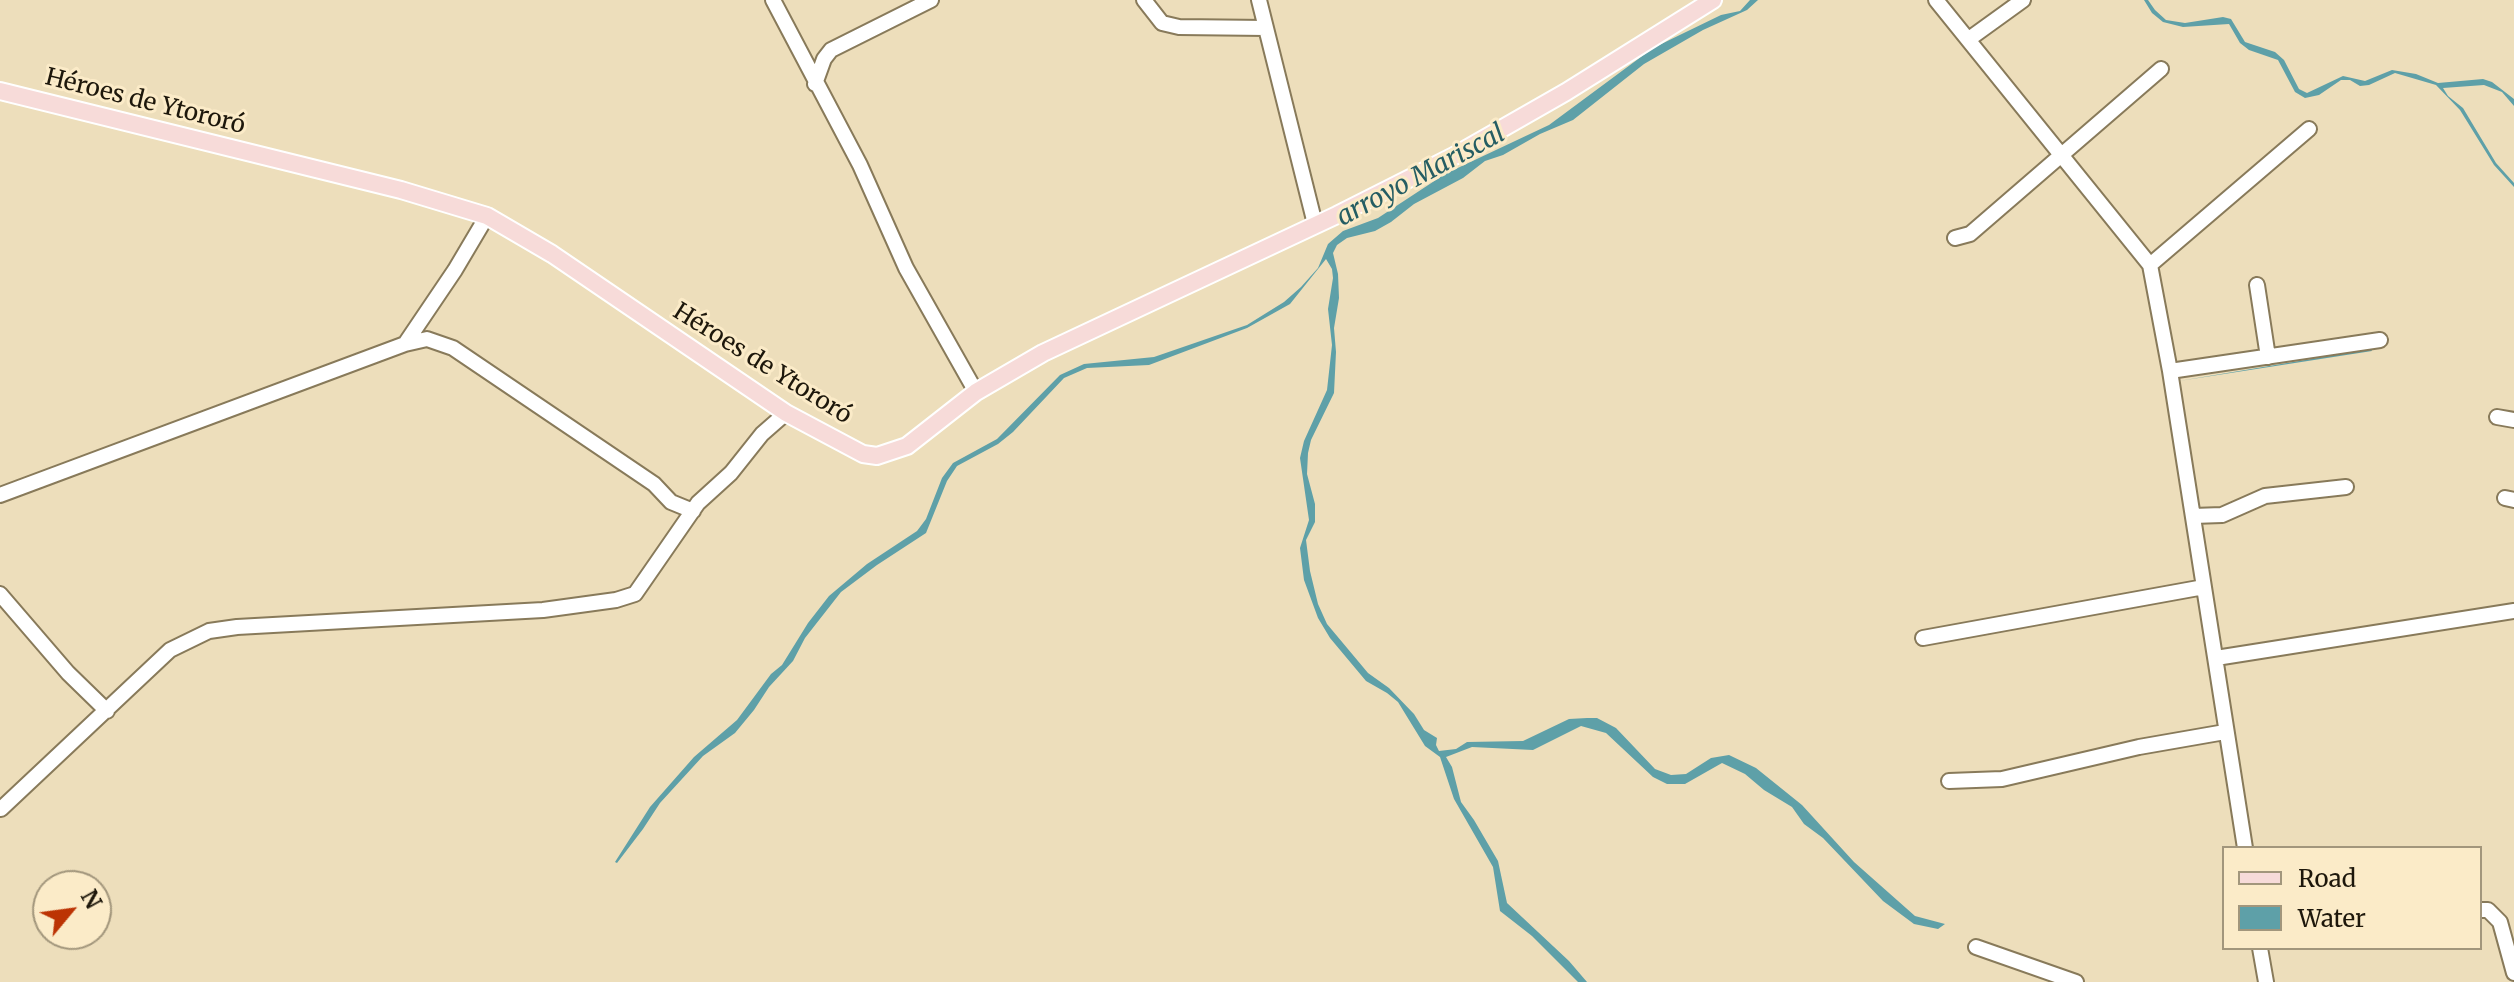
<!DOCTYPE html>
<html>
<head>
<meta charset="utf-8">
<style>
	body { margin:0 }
	#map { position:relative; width:2514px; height:982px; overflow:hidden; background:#eddebb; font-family:Merriweather,serif }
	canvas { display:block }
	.legend { position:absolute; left:2222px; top:846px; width:260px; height:104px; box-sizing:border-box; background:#fbebc8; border:2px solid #a2967c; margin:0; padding:10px 14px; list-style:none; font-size:24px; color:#1d170b }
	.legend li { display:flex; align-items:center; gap:16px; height:40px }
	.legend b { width:40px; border:2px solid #a2967c }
	.north { position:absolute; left:32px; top:870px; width:80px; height:80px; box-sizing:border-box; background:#fbebc8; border:2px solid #a2967c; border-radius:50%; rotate:61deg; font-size:22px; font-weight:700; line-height:32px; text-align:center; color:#1d170b }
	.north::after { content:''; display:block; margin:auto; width:28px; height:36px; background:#bc3304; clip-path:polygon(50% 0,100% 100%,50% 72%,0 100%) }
</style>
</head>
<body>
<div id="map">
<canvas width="2514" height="982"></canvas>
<ul class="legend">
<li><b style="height:10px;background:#f7dbd9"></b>Road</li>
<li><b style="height:22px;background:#5ea0a8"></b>Water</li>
</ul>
<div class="north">N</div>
</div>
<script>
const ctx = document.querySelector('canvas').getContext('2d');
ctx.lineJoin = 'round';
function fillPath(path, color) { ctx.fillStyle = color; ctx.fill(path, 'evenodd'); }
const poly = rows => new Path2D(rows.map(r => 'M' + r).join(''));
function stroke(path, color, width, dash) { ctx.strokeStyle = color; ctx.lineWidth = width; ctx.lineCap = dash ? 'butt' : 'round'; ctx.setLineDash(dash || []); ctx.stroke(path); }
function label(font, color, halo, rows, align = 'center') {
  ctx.font = font + ' Merriweather,serif'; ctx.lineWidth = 6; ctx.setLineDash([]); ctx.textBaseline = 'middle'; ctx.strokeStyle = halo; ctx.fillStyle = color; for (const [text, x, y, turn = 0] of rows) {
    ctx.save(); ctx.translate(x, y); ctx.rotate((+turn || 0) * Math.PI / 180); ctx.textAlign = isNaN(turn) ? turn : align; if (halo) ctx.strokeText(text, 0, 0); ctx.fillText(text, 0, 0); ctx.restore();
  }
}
const water = poly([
	[1750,0,1758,0,1747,10,1703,30,1644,64,1573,120,1540,134,1503,155,1485,161,1463,178,1414,204,1391,222,1375,231,1347,238,1337,245,1333,253,1338,274,1339,298,1334,328,1336,352,1334,393,1311,440,1308,453,1307,474,1315,504,1315,522,1306,540,1310,571,1318,604,1327,624,1368,673,1389,688,1414,714,1424,730,1437,738,1436,745,1439,751,1456,749,1467,742,1523,741,1569,719,1587,718,1597,718,1616,728,1655,769,1671,775,1686,774,1711,758,1729,755,1756,768,1802,805,1854,862,1915,916,1945,924,1938,929,1914,924,1883,901,1823,838,1804,824,1792,807,1764,790,1745,774,1722,763,1685,784,1667,784,1653,777,1606,733,1581,726,1533,750,1472,747,1446,757,1452,767,1461,802,1474,820,1498,861,1507,903,1569,961,1587,982,1578,982,1532,936,1500,911,1493,867,1454,799,1440,757,1425,746,1398,702,1387,693,1366,681,1330,638,1318,618,1304,580,1300,548,1309,520,1300,458,1304,441,1327,390,1332,345,1328,309,1333,278,1332,269,1326,259,1290,304,1247,328,1149,365,1087,368,1064,378,1013,432,998,444,957,466,947,481,926,533,877,565,841,592,805,638,793,661,769,687,754,710,735,733,703,756,660,803,643,829,617,863,615,862,650,807,694,757,737,720,771,674,782,665,808,623,829,596,867,564,917,531,926,519,942,478,953,463,997,439,1060,375,1084,364,1154,357,1247,325,1284,302,1301,287,1318,268,1328,244,1343,231,1378,218,1445,174,1549,125,1653,48,1721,15,1740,11],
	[2144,0,2148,0,2155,10,2166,20,2185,23,2223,17,2231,19,2245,42,2275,52,2284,60,2299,89,2307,93,2343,76,2365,81,2392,70,2416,74,2438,83,2483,79,2492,82,2514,99,2514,106,2502,92,2484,85,2443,88,2448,96,2463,108,2496,163,2514,183,2514,187,2494,165,2460,110,2436,85,2395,73,2369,85,2360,86,2350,80,2341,80,2319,95,2305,98,2295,92,2278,60,2249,50,2240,43,2229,24,2183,27,2163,22,2152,13],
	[2371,349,2372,351,2179,381]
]);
const minor = poly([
	[773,0,860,165,906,268,976,392],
	[1144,0,1162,23,1179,27,1266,28],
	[1259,0,1315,224],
	[1936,0,2150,265,2170,371,2245,848],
	[1969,39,2023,0],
	[815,84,824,59,831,50,931,0],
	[1955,238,1970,234,2161,69],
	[2150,265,2309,129],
	[2257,285,2268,357],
	[405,344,455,270,487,216],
	[2170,371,2380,340],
	[2497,417,2514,420],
	[0,495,405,344,427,339,453,348,654,484,671,502,693,511],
	[2505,498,2514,500],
	[2193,516,2222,515,2265,496,2346,487],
	[0,594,68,673,107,711],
	[1923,638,2204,587],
	[2216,658,2514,611],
	[1949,781,2002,779,2139,747,2225,732],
	[1,809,170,650,209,631,237,627,543,610,616,600,635,594,698,503,731,473,762,434,786,413],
	[2480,910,2488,910,2500,922,2514,973],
	[1976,947,2076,982],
	[2260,948,2266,982]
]);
const major = poly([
	[0,91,401,190,487,216,552,254,786,413,863,454,877,456,907,446,976,392,1043,353,1337,215,1454,156,1566,92,1713,0]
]);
const streetNames = [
	["Héroes de Ytororó",145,102,14],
	["Héroes de Ytororó",762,364,32]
];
const waterNames = [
	["arroyo Mariscal",1421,176,-28]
];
fillPath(water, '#5ea0a8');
stroke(minor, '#887a5a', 18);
stroke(major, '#fff', 20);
stroke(minor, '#fff', 14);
stroke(major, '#f7dbd9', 16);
label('24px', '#1d170b', '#fbebc8', streetNames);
label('italic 26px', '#255d63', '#fbebc8', waterNames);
</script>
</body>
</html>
